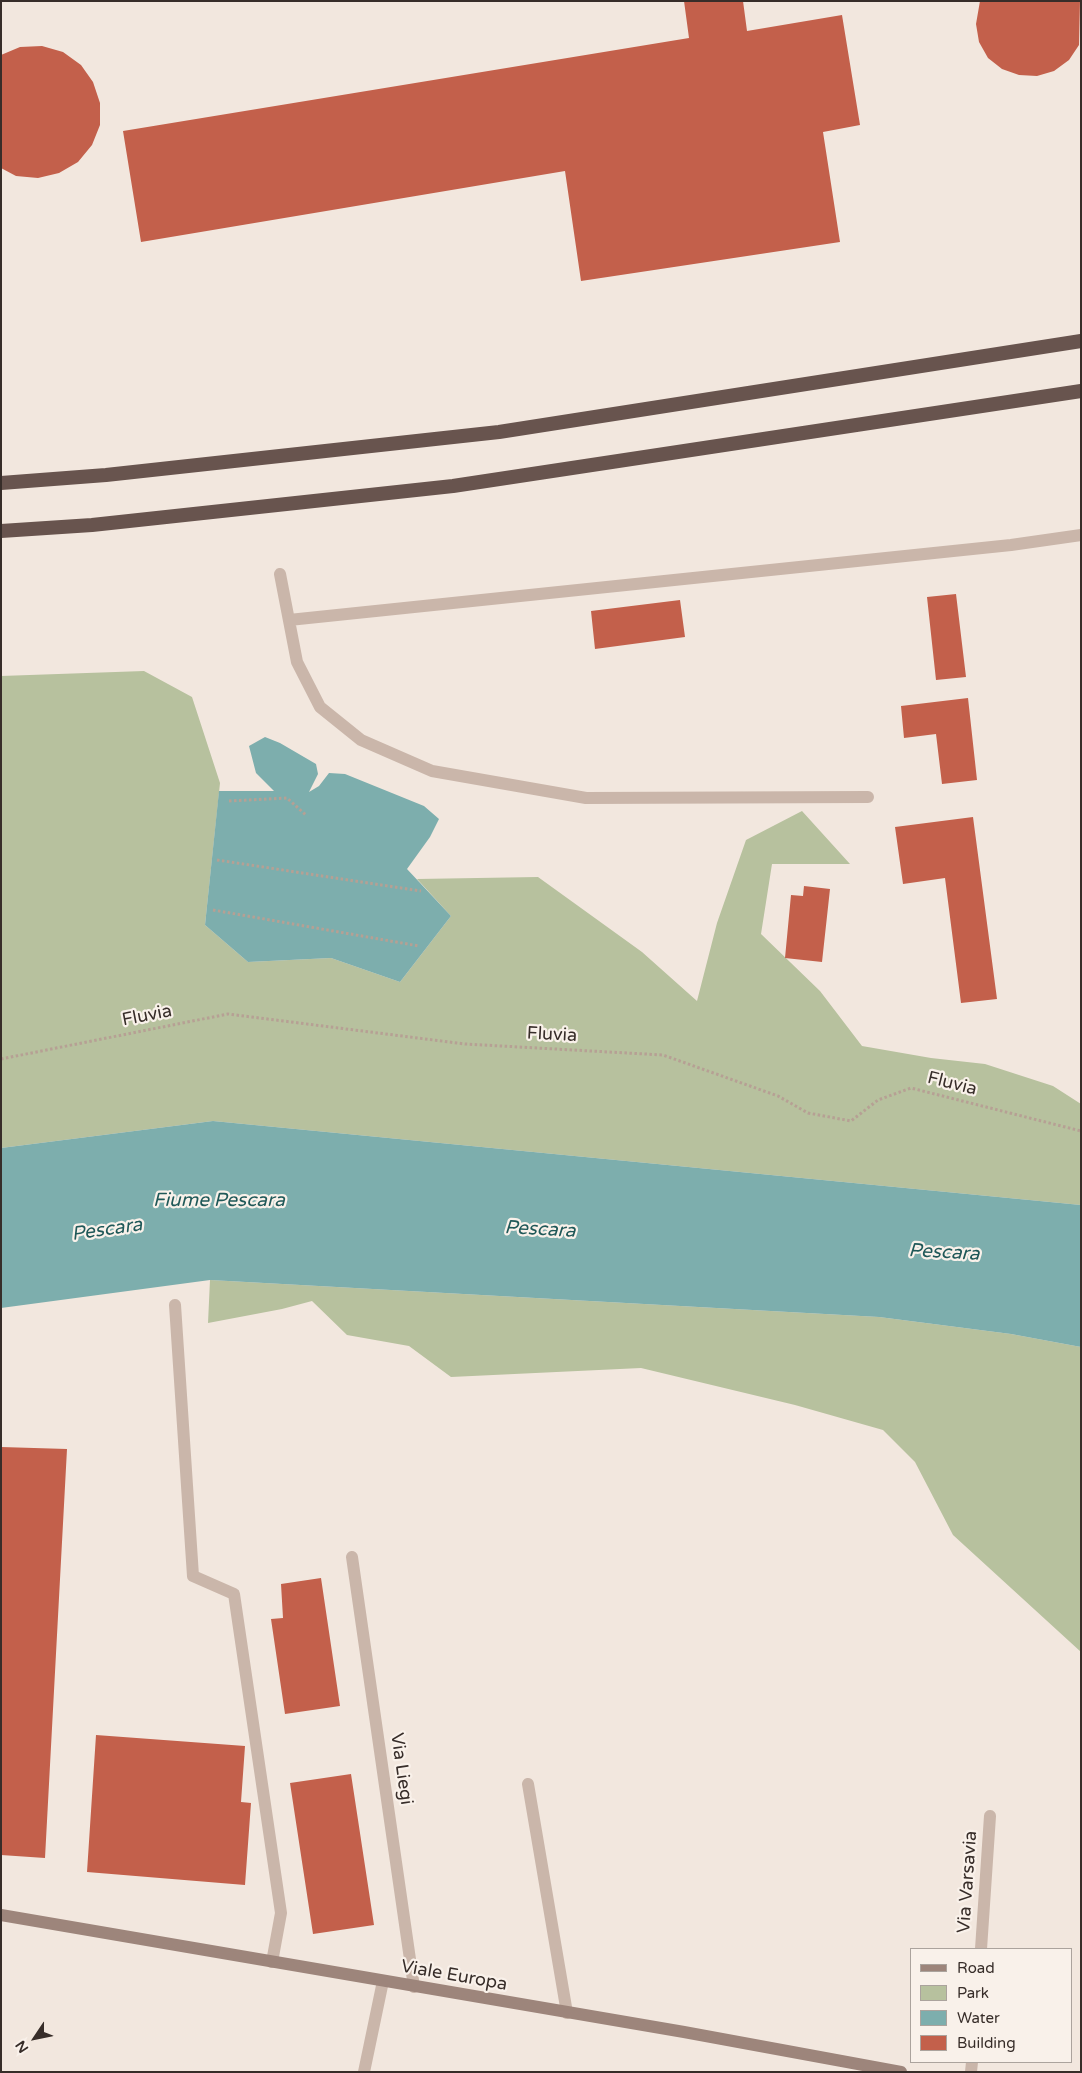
<!DOCTYPE html>
<html>
<head>
<meta charset="utf-8">
<style>
	body { margin:0 }
	#map { position:relative; width:1082px; height:2073px; overflow:hidden; background:#f2e7de; font-family:"Varela Round",sans-serif }
	canvas { display:block }
	.frame { position:absolute; inset:0; border:2px solid #372d29; pointer-events:none }
	.legend { position:absolute; left:910px; top:1948px; width:162px; height:115px; box-sizing:border-box; background:#f9f1ea; border:1px solid #aba39d; margin:0; padding:6px 9px; list-style:none; font-size:15px; color:#372d29 }
	.legend li { display:flex; align-items:center; gap:10px; height:25px }
	.legend b { width:25px; border:1px solid #aba39d }
	.north { position:absolute; left:10px; top:2013px; width:50px; height:50px; -webkit-text-stroke:4px #f9f1ea; paint-order:stroke; rotate:236deg; font-size:14px; font-weight:700; line-height:20px; text-align:center; color:#372d29 }
	.north::after { content:''; display:block; margin:auto; width:18px; height:22px; background:#372d29; clip-path:polygon(50% 0,100% 100%,50% 72%,0 100%) }
</style>
</head>
<body>
<div id="map">
<canvas width="1082" height="2073"></canvas>
<div class="frame"></div>
<ul class="legend">
<li><b style="height:6px;background:#9d857b"></b>Road</li>
<li><b style="height:14px;background:#b7c19e"></b>Park</li>
<li><b style="height:14px;background:#7daead"></b>Water</li>
<li><b style="height:14px;background:#c3604b"></b>Building</li>
</ul>
<div class="north">N</div>
</div>
<script>
const ctx = document.querySelector('canvas').getContext('2d');
ctx.lineJoin = 'round';
function fillPath(path, color) { ctx.fillStyle = color; ctx.fill(path, 'evenodd'); }
const poly = rows => new Path2D(rows.map(r => 'M' + r).join(''));
function stroke(path, color, width, dash) { ctx.strokeStyle = color; ctx.lineWidth = width; ctx.lineCap = dash ? 'butt' : 'round'; ctx.setLineDash(dash || []); ctx.stroke(path); }
function label(font, color, halo, rows, align = 'center') {
  ctx.font = font + ' "Varela Round",sans-serif'; ctx.lineWidth = 4.5; ctx.setLineDash([]); ctx.textBaseline = 'middle'; ctx.strokeStyle = halo; ctx.fillStyle = color; for (const [text, x, y, turn = 0] of rows) {
    ctx.save(); ctx.translate(x, y); ctx.rotate((+turn || 0) * Math.PI / 180); ctx.textAlign = isNaN(turn) ? turn : align; if (halo) ctx.strokeText(text, 0, 0); ctx.fillText(text, 0, 0); ctx.restore();
  }
}
const green = poly([
	[144,671,192,697,220,783,205,925,248,962,331,958,400,982,451,916,417,879,538,877,642,952,697,1001,717,923,746,840,802,811,850,864,772,864,761,934,820,991,862,1046,931,1058,985,1064,1053,1086,1081,1104,1081,1205,213,1121,1,1148,1,676],
	[210,1280,879,1317,1011,1334,1081,1347,1081,1652,953,1535,915,1462,883,1430,795,1405,641,1368,451,1377,409,1346,347,1335,312,1301,282,1309,208,1323]
]);
const water = poly([
	[265,737,280,743,316,764,318,774,309,792,319,786,329,773,345,774,424,806,439,819,430,837,407,869,451,916,400,982,331,958,248,962,205,925,219,791,274,791,256,773,249,746],
	[213,1121,1081,1205,1081,1347,1011,1334,879,1317,210,1280,1,1308,1,1148]
]);
const building = poly([
	[684,1,743,1,747,31,842,15,860,125,823,132,840,242,581,281,565,171,141,242,123,131,689,38],
	[980,1,1080,1,1079,45,1069,60,1054,71,1037,76,1019,75,1002,69,988,58,979,42,976,24],
	[42,46,63,52,81,65,93,82,100,103,100,125,92,145,78,162,59,173,38,178,16,176,1,168,1,55,20,47],
	[956,594,966,677,936,680,927,597],
	[680,600,685,637,595,649,591,611],
	[968,698,977,780,942,784,936,734,904,738,901,706],
	[973,817,997,999,961,1003,945,878,903,884,895,827],
	[804,886,830,889,822,962,785,958,791,895,803,896],
	[1,1447,67,1449,45,1858,1,1855],
	[321,1578,340,1706,285,1714,271,1619,283,1618,281,1584],
	[96,1735,245,1746,241,1802,251,1803,245,1885,87,1872],
	[351,1774,374,1925,313,1934,290,1783]
]);
const path = poly([
	[229,801,287,798,307,816],
	[217,860,421,891],
	[213,910,419,946],
	[1,1059,228,1014,465,1044,663,1055,778,1096,808,1113,851,1121,878,1100,911,1088,1081,1131]
]);
const service = poly([
	[280,574,297,662,320,707,361,740,432,771,586,798,868,797],
	[289,620,1011,545,1081,535],
	[175,1305,193,1576,234,1594,281,1913,272,1962],
	[528,1784,567,2013]
]);
const minor = poly([
	[352,1557,414,1987],
	[981,1949,990,1816],
	[364,2072,383,1981],
	[971,2072,972,2062]
]);
const secondary = poly([
	[1,1915,684,2032,901,2072]
]);
const trunk = poly([
	[1,483,106,475,499,432,1081,341],
	[1,531,92,525,453,486,1081,391]
]);
const streetNames = [
	["Fluvia",147,1016,-11],
	["Fluvia",552,1035,3],
	["Fluvia",952,1084,14],
	["Via Liegi",401,1769,82],
	["Via Varsavia",968,1882,-86],
	["Viale Europa",454,1976,10]
];
const waterNames = [
	["Fiume Pescara",219,1201],
	["Pescara",107,1230,-8],
	["Pescara",540,1230,3],
	["Pescara",944,1253,3]
];
fillPath(green, '#b7c19e');
fillPath(water, '#7daead');
fillPath(building, '#c3604b');
stroke(path, '#b6a094', 3, [2.5, 2.5]);
stroke(service, '#cab6aa', 12);
stroke(minor, '#cab6aa', 12);
stroke(secondary, '#9d857b', 12);
stroke(trunk, '#68544e', 14);
label('18px', '#372d29', '#f9f1ea', streetNames);
label('italic 19px', '#1f5858', '#f9f1ea', waterNames);
</script>
</body>
</html>
